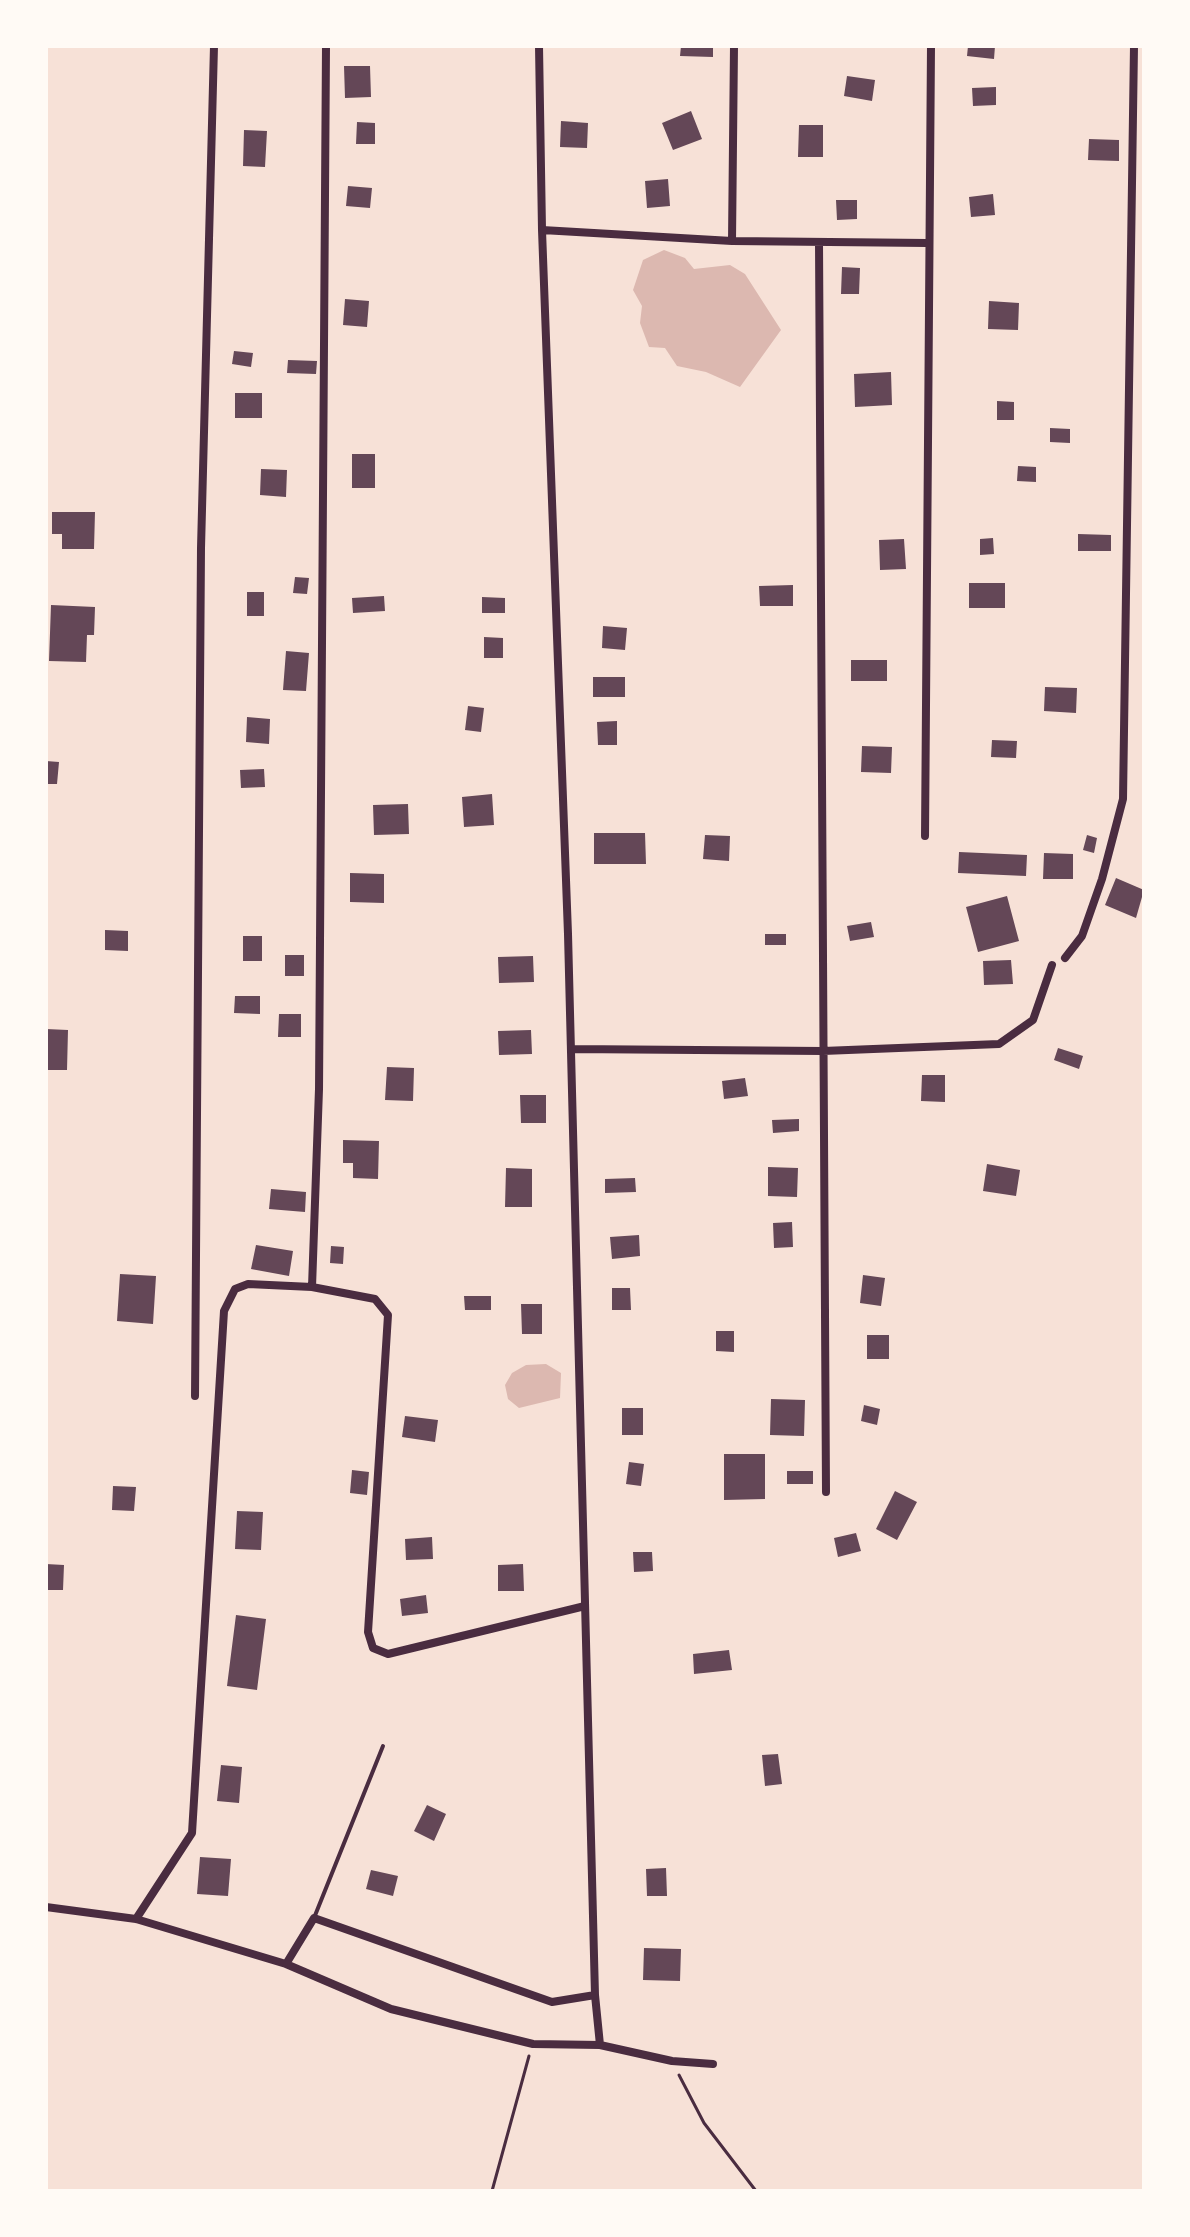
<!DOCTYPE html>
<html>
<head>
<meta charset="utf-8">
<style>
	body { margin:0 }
	#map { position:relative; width:1190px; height:2237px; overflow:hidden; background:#f7e1d7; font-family:Arial,sans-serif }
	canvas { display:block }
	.frame { position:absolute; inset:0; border:48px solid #fffaf5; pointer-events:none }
</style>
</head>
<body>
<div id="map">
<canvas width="1190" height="2237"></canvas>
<div class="frame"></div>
</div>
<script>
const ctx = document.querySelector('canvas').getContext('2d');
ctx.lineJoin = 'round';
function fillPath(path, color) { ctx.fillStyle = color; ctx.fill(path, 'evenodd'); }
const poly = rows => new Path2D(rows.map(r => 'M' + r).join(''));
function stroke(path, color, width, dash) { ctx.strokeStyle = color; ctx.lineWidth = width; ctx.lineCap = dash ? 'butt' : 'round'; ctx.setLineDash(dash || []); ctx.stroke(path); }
const water = poly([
	[664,250,685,258,694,269,730,265,745,274,781,330,740,387,706,372,677,366,665,348,649,347,640,323,642,306,633,290,643,260],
	[546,1364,561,1373,560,1398,519,1408,508,1399,505,1385,512,1373,526,1365]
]);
const building = poly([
	[681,46,713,46,713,57,680,56],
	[968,46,995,46,994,59,967,56],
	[344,66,370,66,371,97,345,98],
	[847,76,875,80,872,101,844,96],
	[996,87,996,105,973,106,972,88],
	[691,111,702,139,673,150,662,123],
	[561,121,588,123,587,148,560,147],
	[357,122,375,123,375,144,356,144],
	[799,125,823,125,823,157,798,157],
	[244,130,267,131,265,167,243,166],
	[1089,139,1119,140,1119,161,1088,160],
	[668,179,670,206,647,208,645,181],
	[348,186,372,188,370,208,346,206],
	[993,194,995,215,971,217,969,197],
	[836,200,857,200,857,219,837,220],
	[842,267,860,268,859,294,841,294],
	[345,299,369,301,367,327,343,325],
	[989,301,1019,303,1018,330,988,329],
	[234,351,253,353,251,367,232,364],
	[288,360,317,361,316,374,287,373],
	[891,372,892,405,855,407,854,374],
	[235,393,262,393,262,418,235,418],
	[997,401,1014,402,1014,420,997,420],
	[1050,428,1070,429,1070,443,1050,442],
	[352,454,375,454,375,488,352,488],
	[1018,466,1036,467,1036,482,1017,481],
	[261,469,287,470,286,497,260,495],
	[52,512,95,512,94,549,62,549,62,534,52,534],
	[1078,534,1111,535,1111,551,1078,551],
	[993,538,994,554,980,555,980,539],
	[904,539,906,569,880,570,879,540],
	[295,577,309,578,307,594,293,593],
	[969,583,1005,583,1005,608,969,608],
	[793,585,793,606,760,606,759,586],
	[247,592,264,592,264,616,247,616],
	[384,596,385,611,353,613,352,598],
	[482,597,505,598,505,613,482,613],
	[51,605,95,607,94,635,87,635,86,662,49,661],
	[603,626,627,628,625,650,602,648],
	[484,637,503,638,503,658,484,658],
	[286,651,309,653,306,691,283,690],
	[851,660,887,660,887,681,851,681],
	[593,677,625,677,625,697,593,697],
	[1045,687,1077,688,1076,713,1044,711],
	[468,706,484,708,481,732,465,730],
	[247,717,270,719,269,744,246,742],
	[617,721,617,745,598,745,597,722],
	[992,740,1017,741,1016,758,991,757],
	[862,746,892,747,891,773,861,772],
	[46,761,59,762,57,784,46,784],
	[264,769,265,787,241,788,240,770],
	[492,794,494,825,464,827,462,797],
	[408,804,409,834,374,835,373,805],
	[594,833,645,833,646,864,594,864],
	[705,835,730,836,729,861,703,859],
	[1087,835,1097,838,1094,853,1083,850],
	[959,852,1027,855,1026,876,958,873],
	[1044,853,1073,854,1073,879,1043,879],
	[350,873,384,874,384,903,350,902],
	[1116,878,1144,890,1136,918,1105,905],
	[1007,896,1019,941,978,952,966,907],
	[871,922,874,937,850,941,847,926],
	[105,930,128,931,128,951,105,950],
	[765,934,786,934,786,945,765,945],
	[243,936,262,936,262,961,243,961],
	[285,955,304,955,304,976,285,976],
	[533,956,534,982,499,983,498,957],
	[1011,960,1013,984,984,985,983,961],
	[235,996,260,996,260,1014,234,1013],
	[279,1014,301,1014,301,1037,278,1037],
	[46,1029,68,1030,67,1070,46,1070],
	[531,1030,532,1054,499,1055,498,1031],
	[1058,1048,1083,1056,1079,1069,1054,1060],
	[387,1067,414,1068,413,1101,385,1100],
	[922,1075,945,1075,945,1102,921,1101],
	[745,1078,748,1096,724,1099,722,1081],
	[520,1095,546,1095,546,1123,521,1123],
	[799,1119,799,1131,773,1133,772,1120],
	[343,1140,379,1141,378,1179,353,1178,353,1163,343,1163],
	[987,1164,1020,1170,1016,1196,983,1191],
	[768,1167,798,1168,797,1197,768,1196],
	[506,1168,532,1169,532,1207,505,1207],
	[635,1178,636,1192,605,1193,605,1179],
	[271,1189,306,1192,305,1212,269,1209],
	[792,1222,793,1247,774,1248,773,1223],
	[639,1235,640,1256,612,1259,610,1237],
	[256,1245,293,1251,289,1276,251,1269],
	[331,1246,344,1247,343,1264,330,1263],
	[120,1274,156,1276,153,1324,117,1321],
	[863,1275,885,1278,881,1306,860,1303],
	[612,1288,630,1288,631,1310,612,1310],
	[464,1296,491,1296,491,1310,465,1310],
	[521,1304,542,1304,542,1334,522,1334],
	[716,1331,734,1331,734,1352,716,1351],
	[867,1335,889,1335,889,1359,867,1359],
	[771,1399,805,1400,804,1436,770,1435],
	[864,1405,880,1409,877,1425,861,1421],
	[622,1408,643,1408,643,1435,622,1435],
	[405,1416,438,1420,435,1442,402,1437],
	[724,1454,765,1454,765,1499,724,1500],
	[629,1462,644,1464,641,1486,626,1484],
	[352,1470,369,1472,367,1495,350,1493],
	[787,1471,813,1471,813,1484,787,1484],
	[113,1486,136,1487,134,1511,112,1510],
	[895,1491,917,1502,897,1540,876,1529],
	[237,1511,263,1512,261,1550,235,1549],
	[856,1533,861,1551,838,1557,834,1538],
	[432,1537,433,1559,406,1560,405,1539],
	[633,1552,652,1552,653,1571,634,1572],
	[46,1564,64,1565,63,1590,46,1590],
	[523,1564,524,1591,498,1591,498,1565],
	[426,1595,428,1613,402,1616,400,1599],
	[236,1615,266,1619,257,1690,227,1686],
	[729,1650,732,1670,694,1674,693,1654],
	[778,1754,782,1784,765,1786,762,1755],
	[221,1765,242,1767,239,1803,217,1801],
	[427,1805,446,1814,434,1841,414,1831],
	[200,1857,231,1859,228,1896,197,1894],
	[666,1868,667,1896,647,1896,646,1869],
	[371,1870,398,1876,393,1896,366,1889],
	[644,1948,681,1949,680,1981,643,1980]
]);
const path = poly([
	[679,2075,704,2123,756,2191],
	[492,2191,529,2056]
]);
const service = poly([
	[314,1918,383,1746]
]);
const minor = poly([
	[539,46,542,230,568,934,595,1995,600,2045],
	[542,230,732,241,927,243],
	[732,241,734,46],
	[819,242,826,1492],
	[925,836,931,46],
	[1065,958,1082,936,1102,879,1123,799,1134,46],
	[571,1049,823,1051,999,1044,1033,1020,1052,965],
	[312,1287,319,1089,326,46],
	[195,1396,201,548,214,46],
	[46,1907,136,1919,286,1964,391,2009,533,2044,600,2045,672,2061,713,2064],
	[136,1919,192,1833,224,1311,235,1289,248,1284,312,1287,375,1299,388,1315,368,1632,373,1648,388,1654,585,1606],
	[286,1964,314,1918,552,2002,595,1995]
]);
fillPath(water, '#dcb8b0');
fillPath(building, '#644757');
stroke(path, '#4a2c40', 3);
stroke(service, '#4a2c40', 4);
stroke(minor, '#4a2c40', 8);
</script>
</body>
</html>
